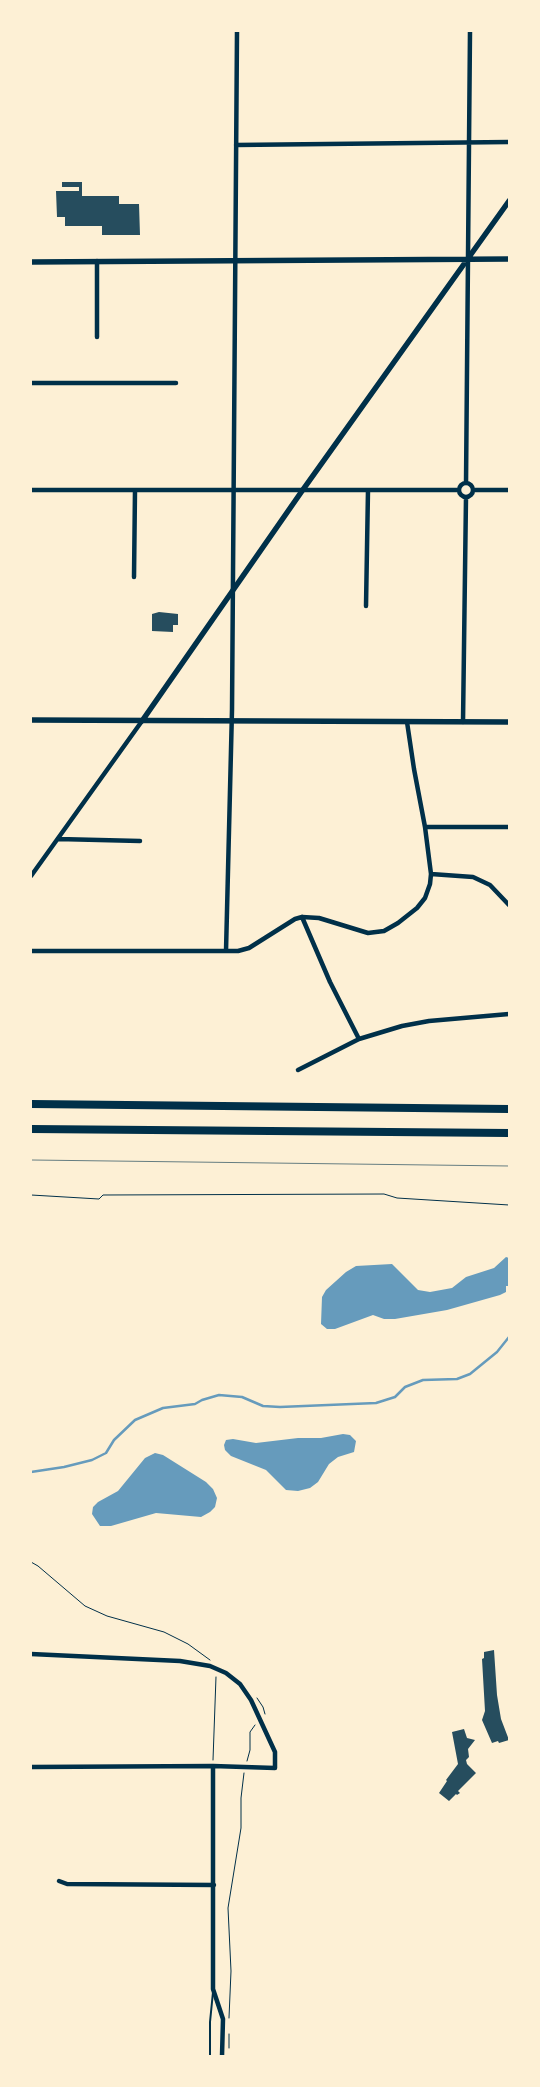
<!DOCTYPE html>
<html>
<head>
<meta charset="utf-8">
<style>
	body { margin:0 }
	#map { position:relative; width:540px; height:2087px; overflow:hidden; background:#fdf0d5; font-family:"Space Grotesk",sans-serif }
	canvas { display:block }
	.frame { position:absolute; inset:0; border:32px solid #fdf0d5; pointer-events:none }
</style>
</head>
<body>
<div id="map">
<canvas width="540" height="2087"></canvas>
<div class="frame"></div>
</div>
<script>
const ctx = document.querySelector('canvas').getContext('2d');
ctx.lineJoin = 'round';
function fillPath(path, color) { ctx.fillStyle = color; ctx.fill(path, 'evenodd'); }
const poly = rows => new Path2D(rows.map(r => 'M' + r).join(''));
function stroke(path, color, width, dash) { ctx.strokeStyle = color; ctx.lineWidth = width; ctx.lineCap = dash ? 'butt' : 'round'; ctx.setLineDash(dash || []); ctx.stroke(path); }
const water = poly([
	[506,1257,509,1258,509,1286,506,1286,506,1292,500,1295,447,1310,395,1319,384,1319,373,1315,335,1329,327,1329,321,1324,322,1297,326,1290,346,1272,356,1266,392,1264,418,1290,430,1292,452,1288,466,1277,494,1268],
	[343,1434,350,1435,356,1441,354,1452,338,1457,329,1464,318,1482,310,1488,298,1491,286,1490,266,1470,231,1456,225,1450,224,1445,226,1440,233,1439,256,1443,298,1438,321,1438],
	[155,1453,163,1455,206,1482,213,1489,217,1498,215,1507,210,1512,201,1517,156,1513,111,1526,100,1526,92,1514,93,1507,98,1502,118,1491,145,1458]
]);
const stream = poly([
	[31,1472,64,1467,92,1460,106,1453,114,1440,135,1420,163,1408,195,1404,202,1400,219,1395,242,1397,263,1406,280,1407,376,1403,395,1397,405,1387,423,1380,457,1379,470,1374,497,1352,509,1337]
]);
const building = poly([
	[62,182,82,182,82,196,119,196,119,204,139,204,140,235,102,235,102,226,65,226,65,217,57,217,56,191,79,191,79,187,62,187],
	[159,612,178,614,178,625,173,625,173,632,152,631,152,614],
	[494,1650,497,1695,501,1719,509,1740,499,1743,498,1741,492,1743,482,1720,485,1711,482,1659,484,1658,484,1652],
	[464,1729,467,1738,475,1740,468,1749,469,1757,466,1760,467,1764,476,1773,458,1791,460,1793,457,1795,456,1794,449,1801,439,1793,447,1781,446,1780,458,1764,452,1732]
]);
const path = poly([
	[31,1195,99,1199,103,1195,384,1194,397,1198,509,1205],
	[31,1562,38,1566,85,1606,107,1616,164,1632,188,1644,210,1660],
	[257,1698,263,1707,265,1714],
	[213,1760,216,1677],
	[247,1761,250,1750,250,1732,255,1725],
	[229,2018,231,1971,228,1908,241,1828,241,1798,244,1773],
	[229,2048,229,2034]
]);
const service = poly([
	[210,2056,210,2022,213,1992]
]);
const minor = poly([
	[236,145,509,142],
	[97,337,97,261],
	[31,383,176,383],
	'459 490a7 7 0 1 1 14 0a7 7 0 1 1-14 0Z',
	[466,483,470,31],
	[31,490,459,490],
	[473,490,509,490],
	[134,577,135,490],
	[366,606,368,490],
	[463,722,466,497],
	[425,827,509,827],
	[58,839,140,841],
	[431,874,473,877,490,885,509,905],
	[31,876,142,721],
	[302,917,330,982,359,1039],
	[31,951,238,951,249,948,295,919,302,917,319,918,368,933,384,931,398,923,417,908,425,898,430,884,431,874,425,827,414,769,407,722],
	[226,951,232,710,237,31],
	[298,1070,359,1039,402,1026,429,1021,509,1014],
	[31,1654,180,1661,210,1666,226,1673,240,1684,251,1700,275,1752,275,1768,213,1766,31,1767],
	[213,1766,213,1989,223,2019,222,2056],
	[59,1881,67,1884,214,1885]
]);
const tertiary = poly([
	[31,262,509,259],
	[31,720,509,722],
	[142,721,302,491,509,201]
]);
const motorway = poly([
	[31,1104,509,1109],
	[31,1129,509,1133]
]);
const tram = poly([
	[31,1160,509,1166]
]);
fillPath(water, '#669bbc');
stroke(stream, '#669bbc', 2.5);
fillPath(building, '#264d5e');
stroke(path, '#003049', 1);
stroke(service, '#003049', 2);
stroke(minor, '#003049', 4.5);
stroke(tertiary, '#003049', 5.5);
stroke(motorway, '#003049', 8);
stroke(tram, '#657d81', 1);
</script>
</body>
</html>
